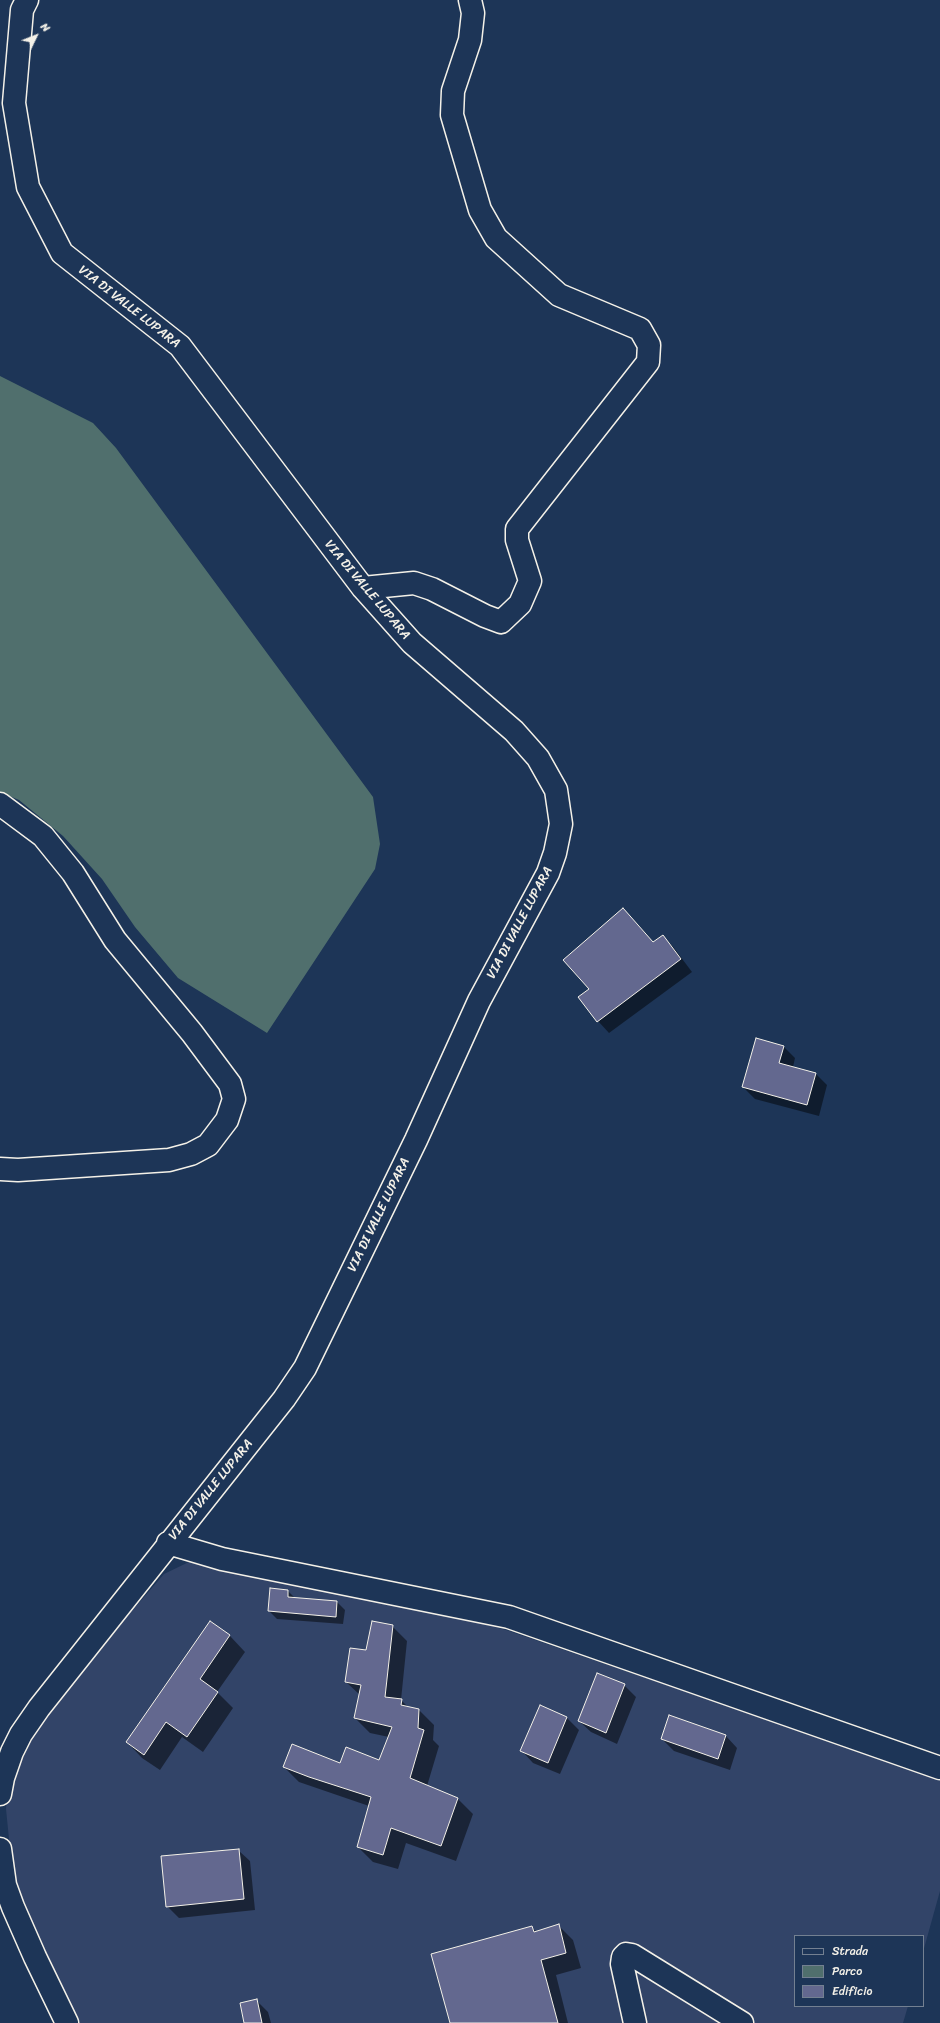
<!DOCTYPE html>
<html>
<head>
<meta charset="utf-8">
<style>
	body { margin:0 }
	#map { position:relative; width:940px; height:2023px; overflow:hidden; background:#1d3557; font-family:Sriracha,sans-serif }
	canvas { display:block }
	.legend { position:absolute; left:794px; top:1935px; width:130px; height:72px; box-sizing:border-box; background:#1d3557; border:1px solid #738091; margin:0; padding:5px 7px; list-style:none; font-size:12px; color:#f4f1e8 }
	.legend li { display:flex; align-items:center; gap:8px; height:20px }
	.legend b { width:20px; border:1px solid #738091 }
	.north { position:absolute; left:16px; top:16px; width:40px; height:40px; -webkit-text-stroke:3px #1d3557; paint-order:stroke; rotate:47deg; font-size:11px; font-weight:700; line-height:16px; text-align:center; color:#f4f1e8 }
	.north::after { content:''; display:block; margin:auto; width:14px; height:18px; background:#f4f1e8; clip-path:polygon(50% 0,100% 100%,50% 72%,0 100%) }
</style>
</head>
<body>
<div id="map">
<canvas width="940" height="2023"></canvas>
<ul class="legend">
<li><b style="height:5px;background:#1d3557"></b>Strada</li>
<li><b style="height:11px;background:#506f6d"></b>Parco</li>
<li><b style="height:11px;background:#63688f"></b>Edificio</li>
</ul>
<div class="north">N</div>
</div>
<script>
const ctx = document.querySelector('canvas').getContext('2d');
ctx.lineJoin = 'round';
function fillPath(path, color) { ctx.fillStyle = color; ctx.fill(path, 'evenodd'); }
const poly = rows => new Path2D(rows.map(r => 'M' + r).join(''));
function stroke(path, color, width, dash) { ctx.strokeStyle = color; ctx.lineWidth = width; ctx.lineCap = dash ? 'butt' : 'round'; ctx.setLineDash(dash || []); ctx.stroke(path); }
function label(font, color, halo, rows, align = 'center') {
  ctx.font = font + ' Sriracha,sans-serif'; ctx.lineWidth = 3; ctx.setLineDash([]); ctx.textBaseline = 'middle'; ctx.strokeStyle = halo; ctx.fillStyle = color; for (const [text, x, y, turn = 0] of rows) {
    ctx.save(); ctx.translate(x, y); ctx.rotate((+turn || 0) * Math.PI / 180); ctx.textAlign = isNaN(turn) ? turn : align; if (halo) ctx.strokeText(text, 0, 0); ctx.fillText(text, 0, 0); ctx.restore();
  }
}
const built = poly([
	[191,1561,376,1596,506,1630,940,1779,940,1891,923,1952,923,1936,795,1936,795,2006,908,2006,903,2023,77,2023,28,1925,12,1869,6,1809,8,1789,38,1727,112,1634,164,1574]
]);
const green = poly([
	[0,376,93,423,116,448,373,797,380,844,375,869,267,1033,178,978,135,927,102,879,63,836,19,800,0,792]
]);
const shadow = poly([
	[623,909,654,943,663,936,674,948,692,972,609,1033,598,1021,590,990],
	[783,1046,795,1058,793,1067,816,1074,827,1085,819,1116,755,1099,743,1087],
	[288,1591,295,1598,337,1602,345,1610,343,1624,277,1619,269,1611],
	[210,1622,230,1636,245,1652,217,1692,233,1708,203,1752,182,1737,160,1770,142,1758,127,1742],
	[392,1626,407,1641,401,1700,409,1708,419,1710,434,1725,433,1740,439,1746,427,1786,458,1799,473,1814,456,1861,406,1843,398,1869,373,1862,358,1847,369,1806,299,1782,284,1767,380,1761,389,1737,370,1733,355,1718,360,1695,346,1682,367,1651],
	[624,1685,636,1697,617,1744,591,1732,579,1721],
	[540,1707,567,1718,579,1730,560,1774,533,1763,522,1751],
	[670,1717,726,1736,737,1748,730,1770,674,1751,662,1739],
	[238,1850,250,1861,255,1910,179,1918,167,1906],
	[559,1926,573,1940,581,1968,556,1975,568,2023,451,2023,532,1928,537,1932],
	[256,2000,268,2012,271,2023,245,2023]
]);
const building = poly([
	[623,908,653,942,663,935,681,959,597,1022,578,997,589,989,563,960,623,908],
	[756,1038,784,1046,779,1063,816,1073,807,1105,742,1087,756,1038],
	[270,1588,288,1590,288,1597,337,1601,336,1617,268,1611,270,1588],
	[210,1621,230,1635,200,1679,218,1692,187,1737,166,1722,144,1755,126,1742,210,1621],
	[372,1621,393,1625,385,1697,402,1699,401,1705,419,1709,418,1728,424,1730,410,1778,458,1798,441,1846,391,1828,383,1855,357,1847,371,1797,309,1777,283,1767,292,1744,340,1763,346,1747,379,1760,392,1727,354,1718,361,1685,345,1682,350,1648,366,1650,372,1621],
	[597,1673,625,1684,606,1733,578,1721,597,1673],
	[540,1705,567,1717,548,1763,520,1751,540,1705],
	[669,1715,726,1735,718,1759,661,1739,669,1715],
	[239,1849,244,1899,166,1907,161,1856,239,1849],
	[559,1924,566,1953,541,1960,558,2023,450,2023,431,1954,532,1926,534,1932,559,1924],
	[257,1999,262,2023,244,2023,240,2003,257,1999]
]);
const minor = poly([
	[363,588,414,583,432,589,485,616,501,622,520,604,530,581,517,540,517,529,648,362,649,345,640,329,559,295,496,238,480,210,452,115,453,91,470,40,473,13,470,0],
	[0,804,43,836,73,873,115,940,192,1033,230,1084,234,1099,227,1120,208,1145,191,1154,169,1160,18,1170,0,1169],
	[168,1543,222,1559,509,1617,940,1768],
	[0,1794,3,1778,12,1752,21,1734,39,1708,284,1399,305,1368,416,1140,479,1001,548,873,555,853,561,824,556,790,538,758,514,731,412,643,363,588,180,346,62,253,28,187,14,103,22,10,27,0],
	[0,1849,5,1885,13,1907,35,1957,67,2023],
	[635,2023,622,1964,623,1957,626,1954,632,1955,742,2023]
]);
const streetNames = [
	["VIA DI VALLE LUPARA",129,307,38],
	["VIA DI VALLE LUPARA",367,590,50],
	["VIA DI VALLE LUPARA",520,923,-62],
	["VIA DI VALLE LUPARA",379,1215,-64],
	["VIA DI VALLE LUPARA",211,1490,-51]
];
fillPath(built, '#324468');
fillPath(green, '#506f6d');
fillPath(shadow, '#0007');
fillPath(building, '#63688f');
stroke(building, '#f4f1e8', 1);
stroke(minor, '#f4f1e8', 25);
stroke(minor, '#1d3557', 22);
label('13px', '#f4f1e8', '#1d3557', streetNames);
</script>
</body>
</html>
